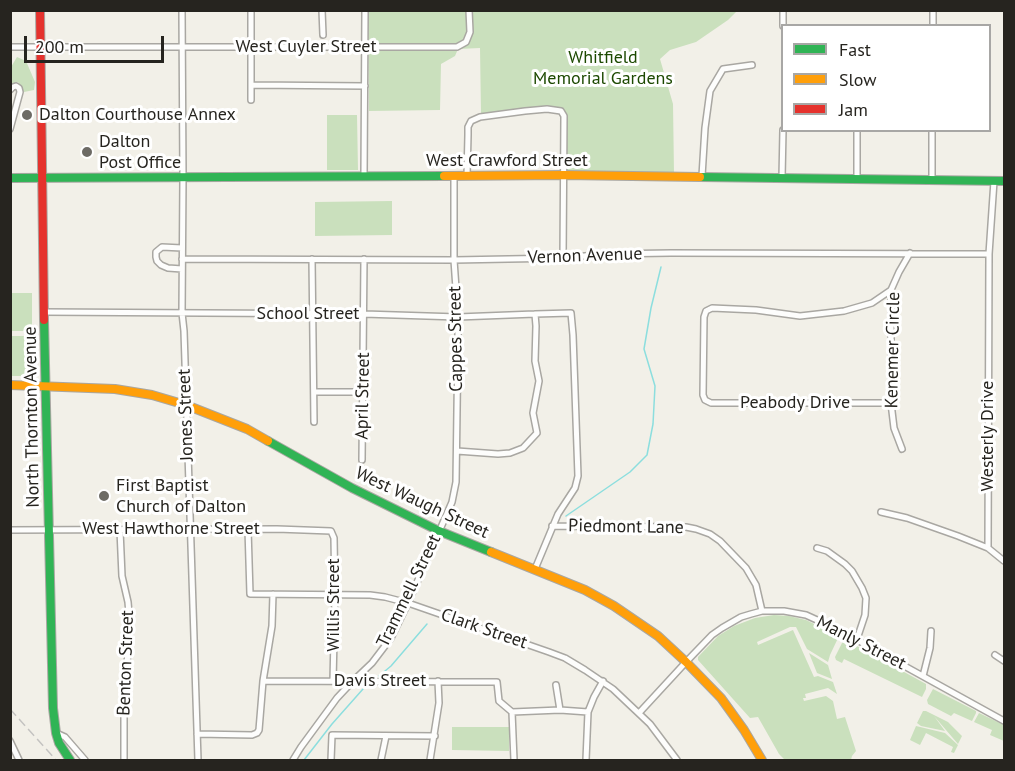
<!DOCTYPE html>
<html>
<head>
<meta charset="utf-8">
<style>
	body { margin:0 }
	#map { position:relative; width:1015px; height:771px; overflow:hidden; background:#f2f0e8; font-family:"PT Sans",sans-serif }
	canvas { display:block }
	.frame { position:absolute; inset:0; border:12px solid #26241f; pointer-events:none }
	.legend { position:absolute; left:781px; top:24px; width:210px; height:108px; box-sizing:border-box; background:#fff; border:2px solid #a8a7a5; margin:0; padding:8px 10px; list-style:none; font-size:18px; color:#26241f }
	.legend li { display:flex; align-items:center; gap:12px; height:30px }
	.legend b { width:30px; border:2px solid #a8a7a5 }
	.scale { position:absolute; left:24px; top:36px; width:140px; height:27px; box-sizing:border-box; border:3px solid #26241f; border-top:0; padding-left:8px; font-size:18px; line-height:21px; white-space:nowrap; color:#26241f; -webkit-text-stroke:4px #fff; paint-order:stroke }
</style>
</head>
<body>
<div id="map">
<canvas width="1015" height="771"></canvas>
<div class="frame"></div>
<ul class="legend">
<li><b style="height:8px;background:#30b455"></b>Fast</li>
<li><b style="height:8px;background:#ff9f0a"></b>Slow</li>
<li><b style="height:8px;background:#e5322d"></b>Jam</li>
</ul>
<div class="scale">200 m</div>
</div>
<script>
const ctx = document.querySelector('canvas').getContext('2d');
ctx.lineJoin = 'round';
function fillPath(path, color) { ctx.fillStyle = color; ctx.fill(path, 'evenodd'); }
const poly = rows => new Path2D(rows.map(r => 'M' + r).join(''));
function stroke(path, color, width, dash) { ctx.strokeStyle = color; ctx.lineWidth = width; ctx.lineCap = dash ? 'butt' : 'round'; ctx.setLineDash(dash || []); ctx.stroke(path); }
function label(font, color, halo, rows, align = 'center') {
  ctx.font = font + ' "PT Sans",sans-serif'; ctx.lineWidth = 6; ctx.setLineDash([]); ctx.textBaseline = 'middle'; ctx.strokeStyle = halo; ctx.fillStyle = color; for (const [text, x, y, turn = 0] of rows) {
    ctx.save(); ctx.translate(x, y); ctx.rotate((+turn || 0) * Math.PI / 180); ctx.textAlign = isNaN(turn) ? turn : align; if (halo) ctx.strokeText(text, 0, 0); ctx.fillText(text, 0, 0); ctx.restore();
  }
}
const green = poly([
	[368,11,737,11,728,20,696,42,670,50,660,59,673,104,674,173,566,173,567,120,564,110,558,108,539,107,481,114,480,48,458,49,455,56,441,64,440,110,369,111],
	[17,57,26,61,35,82,34,90,24,92,18,82,11,84,11,67],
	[327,115,357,115,358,170,327,170],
	[392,201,392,235,315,236,315,202],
	[11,293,32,293,32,331,11,331],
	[11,336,34,336,34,376,11,376],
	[774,615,789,616,806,620,839,636,830,655,828,662,807,649,796,627,790,627,757,642,758,645,793,630,814,677,818,676,833,682,837,694,828,688,805,694,806,698,803,698,804,701,826,696,833,701,837,719,845,717,856,751,852,756,851,760,785,760,779,754,758,717,750,718,698,660,698,657,718,636,734,626,755,618],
	[844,639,926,684,926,689,922,697,844,659,842,663,836,660,835,657],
	[809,653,828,665,832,679,817,673],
	[933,689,976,711,976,713,972,721,954,713,951,716,928,704,927,700],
	[923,711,926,711,948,722,962,736,958,744,934,716,945,731,921,726,917,723],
	[979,713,1004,725,1004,741,990,735,992,730,974,722],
	[916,726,945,733,958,745,954,753,951,752,953,747,926,733,920,745,910,740],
	[452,727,509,727,509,751,452,750]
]);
const stream = poly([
	[566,516,630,472,647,455,653,424,655,386,644,349,651,308,661,267],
	[379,676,391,666,427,624],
	[304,760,332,724,363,689]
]);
const street = poly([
	[182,10,183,178,182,313,184,331,198,760],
	[322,10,323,35],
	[783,26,783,10],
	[933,26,933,10],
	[10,47,457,47,466,42,470,32,469,10],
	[251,85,365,86],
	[10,90,13,87,16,86,19,88,20,92,10,129],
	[251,100,251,10],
	[364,176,365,10],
	[467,176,468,135,468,127,471,121,480,117,525,111,547,109,561,111,564,116,563,258],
	[702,176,705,128,710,91,723,69,752,65],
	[782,178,783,130],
	[857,179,857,130],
	[932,180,932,130],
	[182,259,454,260,563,258,606,254,671,253,989,254],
	[312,259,314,422],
	[182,269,168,268,161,265,157,261,156,257,156,252,162,247,182,248],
	[44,312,364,314,458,317,535,314,571,313,573,335,578,476,575,488,558,514,535,569],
	[314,392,363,392],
	[891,403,711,403,705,400,703,395,704,317,706,311,712,308,756,310,800,316,844,311,872,303,891,290],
	[902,449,894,428,891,403,891,290,899,272,910,253],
	[457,451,498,454,510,453,523,448,537,433,533,413,539,381,535,361,536,326,535,314],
	[362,460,364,259],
	[881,512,907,518,958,536,988,548,1004,561],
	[552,526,686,527,696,529,710,534,720,541,746,568,756,585,762,611],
	[248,529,250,594,370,595,385,597,408,603,549,652,565,658,585,670,613,689,650,724,677,760],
	[10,530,277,529,331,531,334,538,335,595,333,681],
	[120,530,122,576,128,602,130,625,124,704,124,760],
	[817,548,827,551,845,564,852,571,862,588,866,598,865,615,857,639],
	[988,548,989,254,994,181],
	[995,655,1004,661],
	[923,676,930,648,931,631],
	[263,681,497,682,499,701,512,712,514,760],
	[556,685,560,710],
	[512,712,560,710,588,712],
	[639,713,686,662,712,635,722,628,741,617,751,614,762,611,784,611,806,615,841,631,1004,721],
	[56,733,65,737,85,760],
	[197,734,252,735,257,733,259,730,263,681,272,626,273,594],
	[10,741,19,760],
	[293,760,301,747,337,698,352,682,372,663,391,638,408,603,452,502,456,482,458,338,458,317,454,260,454,176],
	[331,760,332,735,435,736],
	[381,760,386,736],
	[430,760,439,703,438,681],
	[586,760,588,712,594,697,603,681]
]);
const fast = poly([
	[700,177,1004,181],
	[10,178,444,176],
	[44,320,53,708,56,733,59,743,70,760],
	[268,441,352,488,439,531,491,552]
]);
const slow = poly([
	[444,176,564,175,700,177],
	[10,385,115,389,152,395,186,405,247,429,268,441],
	[491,552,585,590,614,606,658,636,686,662,721,698,744,730,762,760]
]);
const jam = poly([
	[40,10,44,320]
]);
const rail = poly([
	[10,709,56,760]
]);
const markers = [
	[27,115,6,"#6d6b65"],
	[87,152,6,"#6d6b65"],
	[104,496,6,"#6d6b65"]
];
const streetNames = [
	["West Cuyler Street",306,47],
	["West Crawford Street",507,161],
	["Vernon Avenue",585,256,-2],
	["School Street",308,314],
	["Cappes Street",456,339,-91],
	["Kenemer Circle",893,350,-89],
	["April Street",363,396,-89],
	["Peabody Drive",795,403],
	["Jones Street",186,415,-92],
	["North Thornton Avenue",32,417,-91],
	["Westerly Drive",988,436,-90],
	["West Waugh Street",422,503,25],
	["Piedmont Lane",626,527,1],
	["West Hawthorne Street",171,529],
	["Trammell Street",409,591,-64],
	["Willis Street",334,605,-90],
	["Clark Street",484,629,19],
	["Manly Street",861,643,27],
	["Benton Street",126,663,-88],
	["Davis Street",380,681]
];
const parkNames = [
	["Whitfield",603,58],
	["Memorial Gardens",603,79]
];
const poiNames = [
	["Dalton Courthouse Annex",39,115],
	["Dalton",99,142],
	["Post Office",99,163],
	["First Baptist",116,486],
	["Church of Dalton",116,507]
];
fillPath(green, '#cae0bd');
stroke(stream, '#8cdede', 1.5);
stroke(street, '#a9a7a2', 8);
stroke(fast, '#a9a7a2', 10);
stroke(slow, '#a9a7a2', 10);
stroke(jam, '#a9a7a2', 10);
stroke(street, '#fdfdfc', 5);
stroke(fast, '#30b455', 8);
stroke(slow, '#ff9f0a', 8);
stroke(jam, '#e5322d', 8);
stroke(rail, '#c4c3c1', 1.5, [9, 4.5]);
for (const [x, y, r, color] of markers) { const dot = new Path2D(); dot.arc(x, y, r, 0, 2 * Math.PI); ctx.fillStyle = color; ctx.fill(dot); stroke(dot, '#fff', 2); }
label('18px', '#26241f', '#fff', streetNames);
label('18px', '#1c4900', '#fff', parkNames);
label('18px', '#26241f', '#fff', poiNames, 'left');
</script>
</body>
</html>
